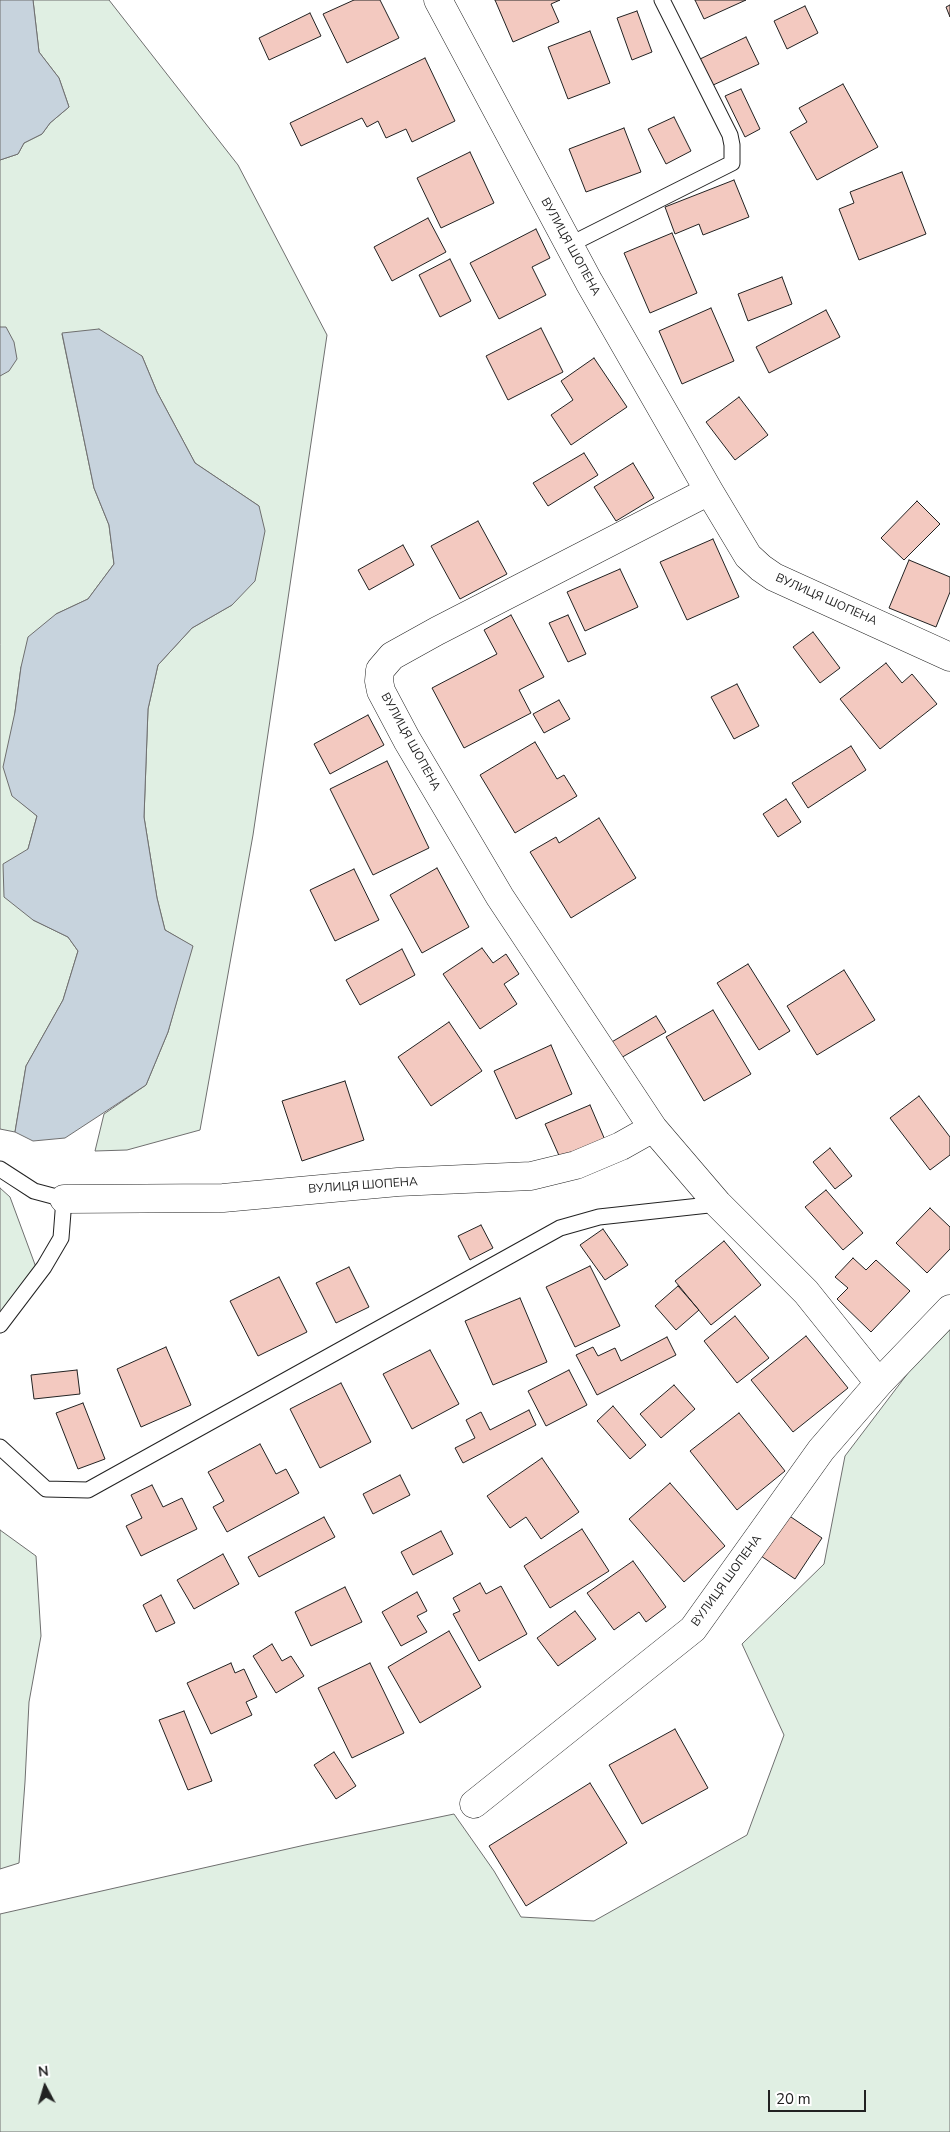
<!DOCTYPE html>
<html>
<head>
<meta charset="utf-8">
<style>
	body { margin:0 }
	#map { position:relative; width:950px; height:2132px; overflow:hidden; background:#fff; font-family:"Nunito Sans",sans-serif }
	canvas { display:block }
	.north { position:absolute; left:20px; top:2062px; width:50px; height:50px; -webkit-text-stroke:4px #fff; paint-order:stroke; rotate:354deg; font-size:14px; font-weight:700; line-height:20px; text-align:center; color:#222 }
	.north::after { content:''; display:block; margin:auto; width:18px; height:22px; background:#222; clip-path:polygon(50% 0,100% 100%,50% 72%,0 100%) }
	.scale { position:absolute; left:768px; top:2090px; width:98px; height:22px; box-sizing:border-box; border:2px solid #222; border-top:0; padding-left:6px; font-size:15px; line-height:18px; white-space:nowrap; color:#222; -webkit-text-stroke:4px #fff; paint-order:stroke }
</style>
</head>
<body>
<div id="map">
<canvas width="950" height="2132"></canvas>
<div class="north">N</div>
<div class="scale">20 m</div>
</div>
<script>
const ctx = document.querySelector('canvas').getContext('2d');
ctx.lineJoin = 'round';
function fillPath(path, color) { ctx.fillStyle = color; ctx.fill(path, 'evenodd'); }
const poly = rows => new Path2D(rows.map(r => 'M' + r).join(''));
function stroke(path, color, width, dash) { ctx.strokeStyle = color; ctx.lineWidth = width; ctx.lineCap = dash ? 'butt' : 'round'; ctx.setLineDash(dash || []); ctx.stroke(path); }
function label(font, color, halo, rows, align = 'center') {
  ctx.font = font + ' "Nunito Sans",sans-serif'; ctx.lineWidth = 4; ctx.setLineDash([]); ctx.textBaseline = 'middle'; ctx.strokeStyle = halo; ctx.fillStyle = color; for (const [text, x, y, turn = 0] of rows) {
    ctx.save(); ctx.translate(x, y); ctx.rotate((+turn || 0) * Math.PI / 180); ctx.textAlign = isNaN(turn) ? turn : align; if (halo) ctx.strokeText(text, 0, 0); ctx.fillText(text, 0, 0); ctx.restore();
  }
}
const green = poly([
	[33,0,109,0,238,165,327,335,253,835,200,1130,127,1150,95,1151,104,1114,146,1085,168,1032,192,946,165,930,157,898,144,817,148,709,158,665,192,628,232,605,259,506,195,463,157,392,142,356,62,334,94,488,109,525,114,564,88,599,56,614,21,667,15,712,12,795,37,816,28,849,33,920,68,937,78,951,63,1000,26,1066,15,1132,0,1129,0,160,18,154,24,143,42,134,50,123,69,107,59,78,39,52,33,0],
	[0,1188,10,1197,37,1270,0,1324,0,1188],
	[950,1323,950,2132,0,2132,0,1914,305,1845,454,1814,494,1871,521,1917,594,1921,747,1835,784,1735,742,1644,824,1564,845,1456,930,1344,950,1323],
	[0,1530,36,1556,41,1636,29,1702,25,1782,19,1863,0,1869,0,1530]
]);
const water = poly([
	[0,0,33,0,39,52,59,78,69,107,50,123,42,134,24,143,18,154,0,160,0,0],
	[0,327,6,327,14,342,17,359,9,371,0,376,0,327],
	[99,329,142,356,157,392,195,463,259,506,265,531,255,581,232,605,192,628,158,665,148,709,144,817,157,898,165,930,193,946,168,1032,146,1085,65,1138,33,1141,15,1132,26,1066,63,1000,78,951,68,937,33,920,4,897,3,864,28,849,37,816,12,796,3,767,15,712,21,667,28,637,56,614,88,599,114,564,109,525,94,488,62,333,99,329]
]);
const building = poly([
	[354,0,380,0,399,38,347,63,323,14,354,0],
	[495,0,560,0,551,4,559,22,513,42,495,0],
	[695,0,746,0,704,19,695,0],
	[950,5,950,17,946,7,950,5],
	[805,6,818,33,787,49,774,21,805,6],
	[637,11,652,52,632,60,617,18,637,11],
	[310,13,321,36,269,60,259,38,310,13],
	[590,31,610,83,568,99,548,47,590,31],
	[746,37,759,64,711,86,698,60,746,37],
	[425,58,455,121,412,142,406,129,386,138,378,121,367,127,362,118,301,146,290,123,425,58],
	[843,84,878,147,817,180,790,132,807,122,799,108,843,84],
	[741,89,760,129,745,137,725,96,741,89],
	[674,117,691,151,666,164,648,129,674,117],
	[624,128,641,172,586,192,569,149,624,128],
	[470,152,494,203,441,228,417,178,470,152],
	[902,172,926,234,859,260,839,209,854,203,850,192,902,172],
	[734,180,749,217,703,235,699,224,675,234,665,207,734,180],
	[428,218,446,252,392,281,374,247,428,218],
	[536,229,550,258,532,267,546,295,499,319,470,263,536,229],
	[672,233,697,293,650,313,624,253,672,233],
	[450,259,471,301,440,317,419,275,450,259],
	[782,277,792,304,748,321,738,294,782,277],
	[711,308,734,361,682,384,659,331,711,308],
	[826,310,840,337,769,373,756,347,826,310],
	[541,328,563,372,508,400,486,356,541,328],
	[594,358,627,407,571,445,551,415,573,400,561,381,594,358],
	[739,397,768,435,735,460,706,422,739,397],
	[584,453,598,475,548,506,533,483,584,453],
	[633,463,654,498,616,521,594,487,633,463],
	[917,501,940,524,904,560,881,538,917,501],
	[478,521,507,574,460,599,431,546,478,521],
	[713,539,739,597,687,620,660,562,713,539],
	[403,545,414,565,369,590,358,570,403,545],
	[909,560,950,577,950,592,936,627,889,608,909,560],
	[620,569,638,607,585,631,567,592,620,569],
	[511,615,544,677,519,690,531,713,464,748,432,688,497,654,484,630,511,615],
	[568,615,586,654,568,662,549,623,568,615],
	[813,632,840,668,820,683,793,647,813,632],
	[886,663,902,683,912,674,937,704,880,749,840,699,886,663],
	[737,684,759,726,734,739,711,697,737,684],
	[559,700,570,719,544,733,533,714,559,700],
	[368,715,384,745,330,774,314,744,368,715],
	[535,742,557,779,564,775,577,796,515,833,480,775,535,742],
	[851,746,866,770,808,808,792,783,851,746],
	[387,761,429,848,373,875,330,789,387,761],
	[786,799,801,822,778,837,763,814,786,799],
	[599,818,636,878,571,918,530,852,556,837,559,843,599,818],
	[437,868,469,927,422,953,390,895,437,868],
	[354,869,379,920,335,941,310,890,354,869],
	[482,948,493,963,506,954,519,974,504,984,517,1004,480,1029,443,974,482,948],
	[402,949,415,975,360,1005,346,980,402,949],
	[748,964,790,1031,759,1050,717,983,748,964],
	[844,970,875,1020,817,1055,787,1006,844,970],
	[713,1010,751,1074,704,1101,666,1037,713,1010],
	[656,1016,666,1032,619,1059,610,1043,656,1016],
	[449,1022,482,1071,431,1106,398,1057,449,1022],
	[551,1045,572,1094,516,1119,494,1071,551,1045],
	[345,1081,364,1140,302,1161,282,1101,345,1081],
	[919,1096,950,1137,950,1155,930,1170,890,1118,919,1096],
	[590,1105,605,1140,561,1160,545,1124,590,1105],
	[830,1148,852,1176,835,1189,813,1162,830,1148],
	[826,1190,863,1233,843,1250,805,1207,826,1190],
	[930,1208,950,1227,950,1249,927,1273,896,1243,930,1208],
	[481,1225,493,1248,470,1260,458,1236,481,1225],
	[603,1229,628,1265,605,1280,580,1245,603,1229],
	[724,1241,761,1285,711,1325,675,1281,724,1241],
	[853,1258,866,1270,876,1260,910,1291,871,1332,837,1299,848,1288,835,1277,853,1258],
	[590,1266,620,1326,575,1347,546,1287,590,1266],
	[349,1267,369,1307,336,1323,316,1283,349,1267],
	[279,1277,307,1332,258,1356,230,1301,279,1277],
	[678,1286,699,1310,676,1330,655,1306,678,1286],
	[520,1298,547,1362,493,1385,465,1321,520,1298],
	[735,1316,769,1358,737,1383,704,1341,735,1316],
	[806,1336,848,1388,793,1432,751,1380,806,1336],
	[667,1337,676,1355,597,1395,576,1355,593,1347,598,1356,615,1348,621,1361,667,1337],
	[166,1347,191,1405,141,1427,117,1369,166,1347],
	[430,1350,459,1404,412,1429,383,1374,430,1350],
	[77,1370,80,1394,34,1399,31,1375,77,1370],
	[569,1370,587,1405,546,1426,528,1391,569,1370],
	[341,1383,371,1442,320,1468,290,1409,341,1383],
	[674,1385,695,1409,661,1438,640,1414,674,1385],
	[83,1403,105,1459,78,1469,56,1413,83,1403],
	[613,1406,646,1445,630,1459,597,1421,613,1406],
	[529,1410,536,1425,463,1463,455,1448,475,1438,466,1420,481,1412,490,1430,529,1410],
	[739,1413,785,1471,737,1510,690,1451,739,1413],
	[260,1444,276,1474,286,1469,299,1493,227,1532,213,1507,224,1501,208,1472,260,1444],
	[542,1458,579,1512,541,1539,526,1517,510,1528,487,1496,542,1458],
	[400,1475,410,1495,373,1514,363,1494,400,1475],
	[670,1483,725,1546,684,1582,629,1519,670,1483],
	[152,1485,163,1507,182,1498,197,1529,141,1556,126,1526,142,1518,131,1495,152,1485],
	[788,1515,822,1538,795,1579,761,1556,788,1515],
	[324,1517,335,1537,259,1577,248,1557,324,1517],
	[582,1529,609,1571,550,1608,524,1566,582,1529],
	[441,1531,453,1554,413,1575,401,1552,441,1531],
	[223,1554,239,1584,194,1609,177,1580,223,1554],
	[633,1561,666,1607,646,1622,639,1612,614,1630,587,1593,633,1561],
	[480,1583,486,1594,501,1586,527,1634,479,1661,453,1614,460,1611,453,1598,480,1583],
	[345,1587,362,1622,311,1646,295,1612,345,1587],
	[417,1592,427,1611,417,1616,427,1632,401,1646,382,1612,417,1592],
	[161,1595,175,1623,156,1632,143,1605,161,1595],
	[575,1611,596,1639,558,1666,537,1638,575,1611],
	[449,1631,481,1687,420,1723,388,1667,449,1631],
	[272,1644,282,1661,291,1656,304,1676,276,1693,253,1656,272,1644],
	[231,1663,235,1673,244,1669,257,1697,246,1702,252,1715,211,1734,187,1683,231,1663],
	[370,1663,404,1733,352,1758,318,1688,370,1663],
	[184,1711,212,1781,188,1790,159,1720,184,1711],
	[675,1729,708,1788,642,1824,609,1765,675,1729],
	[334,1752,356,1786,336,1799,314,1765,334,1752],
	[590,1783,627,1843,526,1906,489,1846,590,1783]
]);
const lane = poly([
	[569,245,732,163,732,145,730,135,662,0],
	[0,1169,34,1191,64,1199,61,1238,44,1267,0,1325],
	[0,1447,46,1489,88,1490,560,1228,599,1217,718,1204]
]);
const street = poly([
	[438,0,589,282,709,491,748,556,761,568,774,577,950,657],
	[709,491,437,631,392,656,380,670,379,681,381,691,407,740,500,897,653,1128,718,1204,806,1292,879,1383],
	[64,1199,223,1198,398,1182,531,1176,576,1165,621,1146,653,1128],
	[474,1804,693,1629,821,1450,879,1383,950,1309]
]);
const streetNames = [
	["ВУЛИЦЯ ШОПЕНА",570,247,61],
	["ВУЛИЦЯ ШОПЕНА",826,600,24],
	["ВУЛИЦЯ ШОПЕНА",410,742,61],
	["ВУЛИЦЯ ШОПЕНА",363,1186,-4],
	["ВУЛИЦЯ ШОПЕНА",727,1581,-54]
];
fillPath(green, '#e0efe3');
stroke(green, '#6f6f6f', 1);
fillPath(water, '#c7d3dd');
stroke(water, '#6f6f6f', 1);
fillPath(building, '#f3c9c0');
stroke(building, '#222', 1);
stroke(lane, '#222', 17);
stroke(street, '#222', 29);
stroke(lane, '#fff', 15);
stroke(street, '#fff', 28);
label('12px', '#222', '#fff', streetNames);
</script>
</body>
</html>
